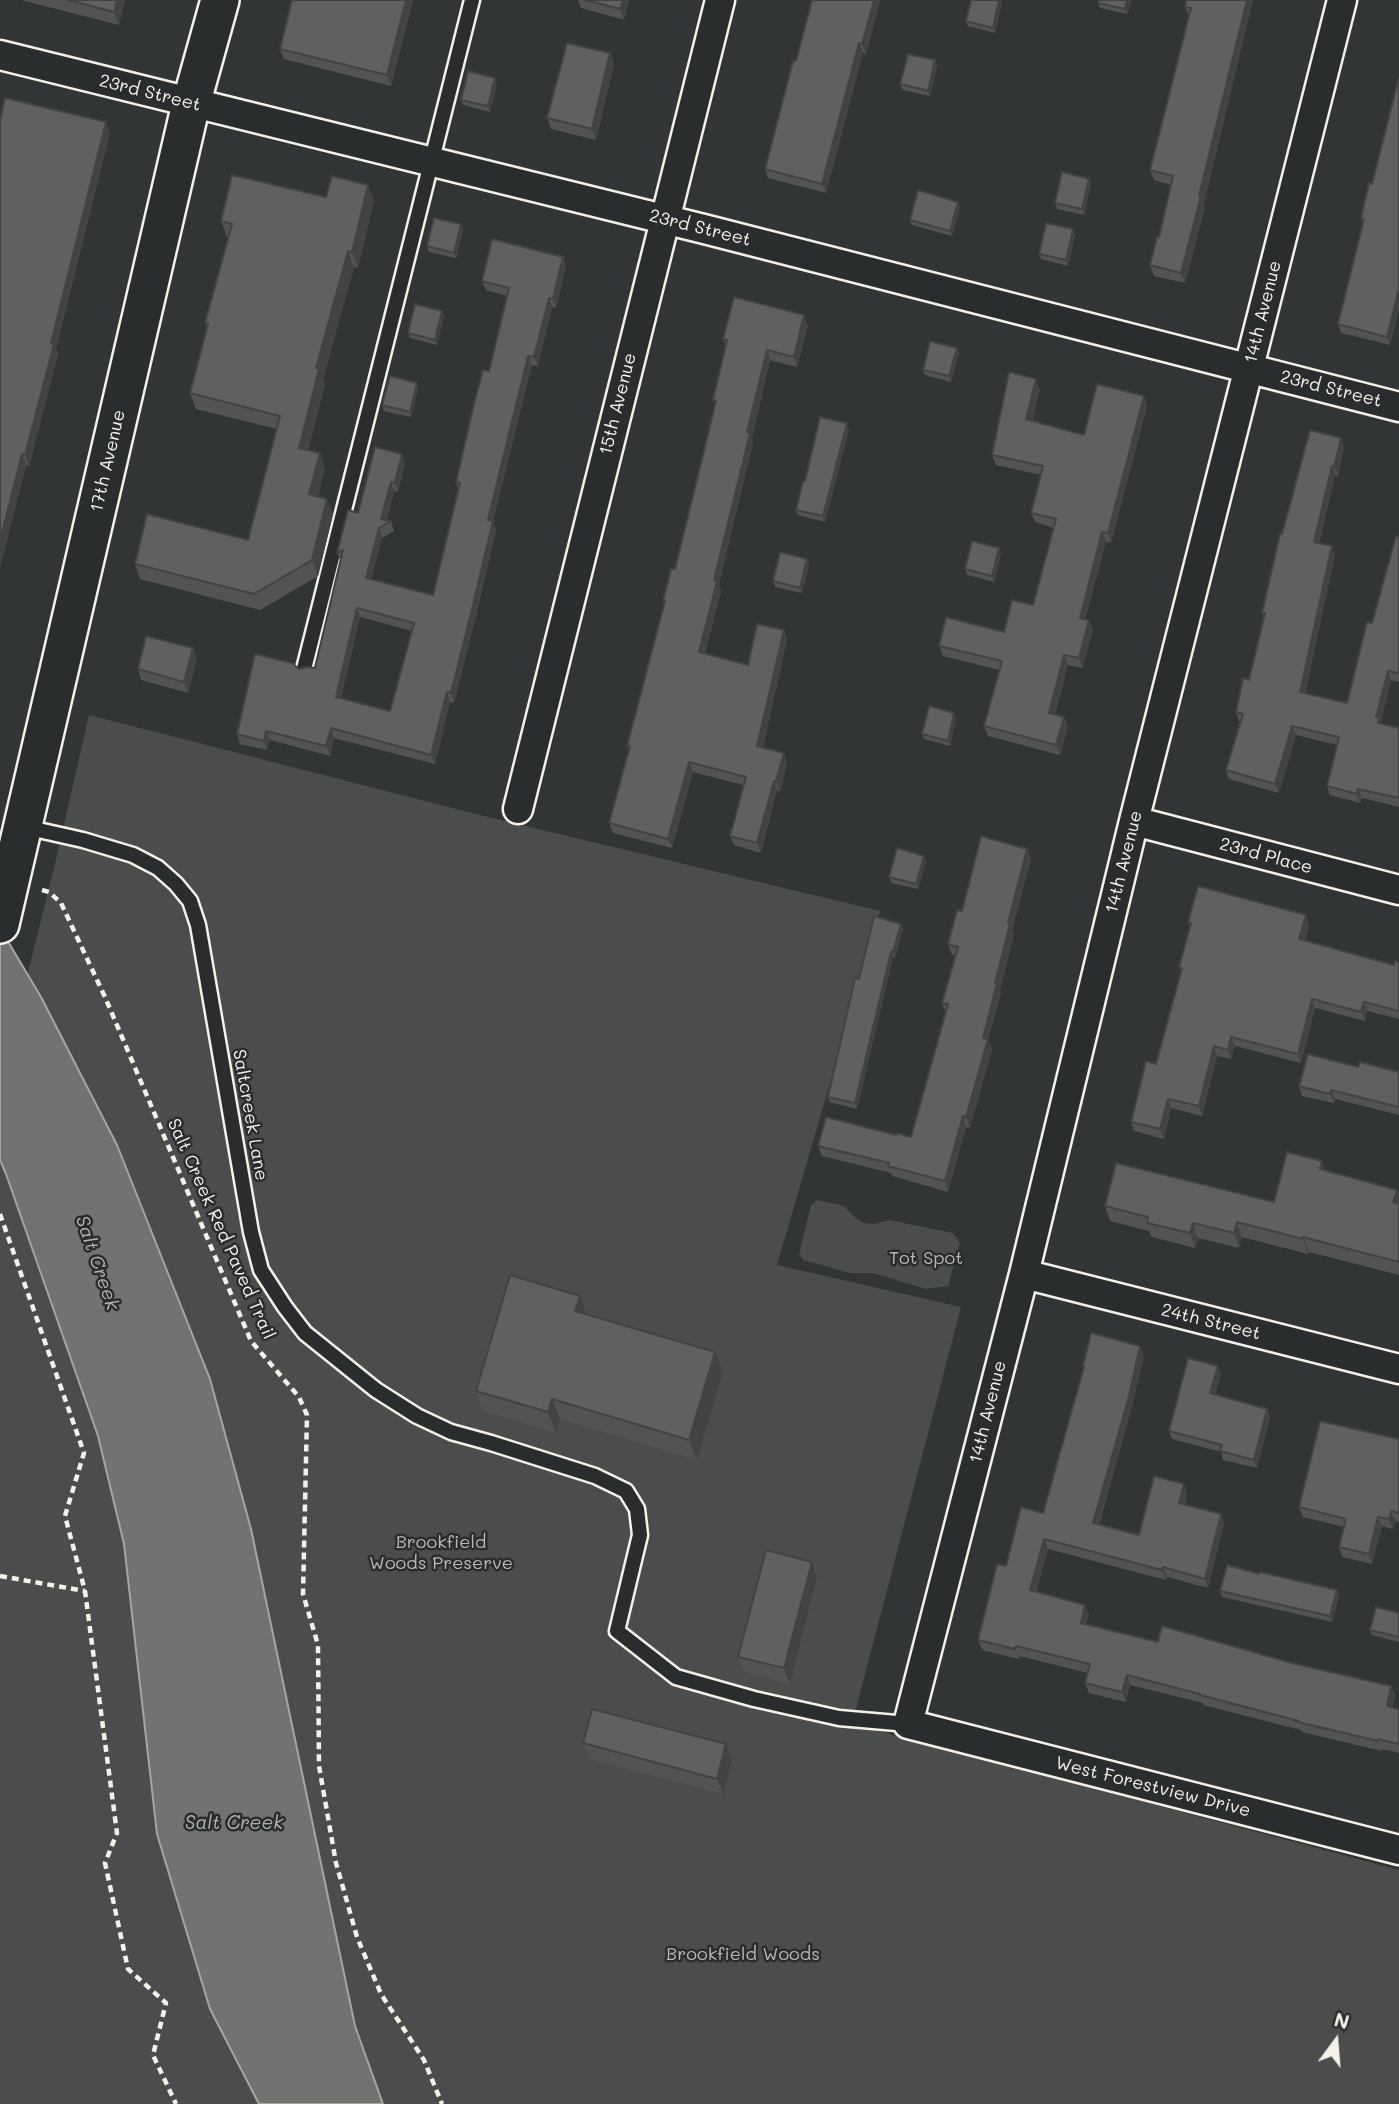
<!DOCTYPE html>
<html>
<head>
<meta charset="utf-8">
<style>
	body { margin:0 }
	#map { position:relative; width:1399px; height:2104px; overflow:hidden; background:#323535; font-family:Mali,sans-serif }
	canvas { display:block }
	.north { position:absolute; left:1301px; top:2006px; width:70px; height:70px; -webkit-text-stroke:5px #2a2d2e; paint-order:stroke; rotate:16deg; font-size:19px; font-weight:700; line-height:28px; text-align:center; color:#f4f1e8 }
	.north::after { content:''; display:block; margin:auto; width:24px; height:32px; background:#f4f1e8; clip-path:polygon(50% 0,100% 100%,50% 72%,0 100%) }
</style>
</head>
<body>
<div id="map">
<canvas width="1399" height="2104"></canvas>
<div class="north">N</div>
</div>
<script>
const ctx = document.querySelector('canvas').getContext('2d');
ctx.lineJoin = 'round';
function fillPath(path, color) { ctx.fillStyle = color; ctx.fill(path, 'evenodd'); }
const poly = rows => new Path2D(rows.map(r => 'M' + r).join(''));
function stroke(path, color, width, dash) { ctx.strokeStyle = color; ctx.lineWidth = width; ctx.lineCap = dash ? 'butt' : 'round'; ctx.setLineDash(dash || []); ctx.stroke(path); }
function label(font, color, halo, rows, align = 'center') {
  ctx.font = font + ' Mali,sans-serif'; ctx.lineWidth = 5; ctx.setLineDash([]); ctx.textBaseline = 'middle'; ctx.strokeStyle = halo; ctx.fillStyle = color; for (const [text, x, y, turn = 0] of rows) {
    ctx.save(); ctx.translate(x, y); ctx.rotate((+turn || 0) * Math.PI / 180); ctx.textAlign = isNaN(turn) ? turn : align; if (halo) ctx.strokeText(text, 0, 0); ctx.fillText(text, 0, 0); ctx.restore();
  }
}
const green = poly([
	[89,715,476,814,880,911,777,1265,961,1307,852,1724,1399,1870,1399,2104,0,2104,0,1085,55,864],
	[817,1200,844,1206,857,1219,864,1223,873,1224,889,1220,953,1233,960,1243,948,1286,926,1289,873,1273,850,1273,803,1260,799,1254,811,1205]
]);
const water = poly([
	[0,928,41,997,117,1145,210,1379,251,1529,355,2026,383,2104,259,2104,210,2009,157,1834,124,1544,98,1436,6,1174,0,1160,0,928]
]);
const path = poly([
	[42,890,49,892,61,903,105,997,251,1341,299,1397,307,1415,303,1594,318,1645,319,1766,336,1863,357,1937,381,1994,424,2060,442,2104],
	[0,1214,84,1453,65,1516,85,1591,117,1833,105,1863,128,1969,166,2003,153,2055,176,2104],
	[0,1576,85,1591]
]);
const service = poly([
	[304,669,472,0],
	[25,827,83,840,133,855,158,868,176,884,190,901,198,925,251,1232,261,1270,285,1307,305,1333,376,1390,417,1416,451,1432,491,1443,595,1476,626,1491,637,1509,640,1535,617,1631,676,1677,754,1699,839,1718,908,1724]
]);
const minor = poly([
	[1342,0,1134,821,1024,1274,908,1724,1399,1850],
	[0,55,704,229,1399,407],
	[518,809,720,0],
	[1134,821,1399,890],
	[1024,1274,1399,1369]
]);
const tertiary = poly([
	[0,924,191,104,220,0]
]);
const wall = poly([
	[21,0,125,0,119,25],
	[413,0,391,86,284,59,280,49],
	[578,0,629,0,624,20,581,8],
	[880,0,866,54,863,53,826,193,768,178,765,169,796,61],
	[1131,0,1127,14,1100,8,1098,3],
	[1186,0,1253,0,1204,203,1205,207,1185,283,1154,276,1150,265,1159,237,1171,185,1154,180,1150,170,1189,17,1185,7],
	[1002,2,995,33,968,26,966,21],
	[610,53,614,64,596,140,551,129,547,118],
	[935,60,937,66,930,96,902,90,900,84],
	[1399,77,1399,310,1390,345,1341,333,1338,324,1363,224,1361,218,1372,184],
	[497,83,490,112,463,105,461,100],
	[0,120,106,122,110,133,56,349,58,354,29,466,26,465,0,567],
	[1089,179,1091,184,1084,215,1057,209,1055,203],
	[326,197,374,200,358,268,354,267,323,379,325,384,308,450,325,468,318,496,333,514,318,576,260,610,140,579,135,564,248,540,277,429,196,409,190,393,207,329,205,323,229,237,227,237,221,221],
	[960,207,952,236,912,225,910,220],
	[461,224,463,230,456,258,429,252,427,246],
	[1073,229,1075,235,1068,266,1041,259,1039,254],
	[566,266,556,308,552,307,538,366,532,365,493,522,496,530,476,615,454,703,450,702,435,764,334,738,330,756,270,740,267,750,240,744,237,734,299,669,315,668,340,560,337,553,358,513,405,463,398,492,394,491,387,520,391,521,394,531,382,538,371,579,433,595,458,489,456,482,489,371,508,296,486,290,482,281],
	[360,617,412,631,390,711,341,698],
	[442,311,444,316,437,345,410,338,408,333],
	[808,325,797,367,770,360,752,439,753,443,719,584,721,591,705,653,748,665,787,640,763,747,787,763,780,791,777,790,761,853,734,845,730,836,743,785,693,772,672,848,613,833,609,823,629,751,627,746,664,604,663,601,675,569,700,467,715,404,713,400,726,346,723,339],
	[957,348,959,353,951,382,925,375,923,370],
	[418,389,411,417,384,411,382,405],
	[1040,389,1032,421,1084,435,1147,406,1111,543,1106,542,1085,619,1089,620,1093,630,1082,668,1068,665,1055,715,1064,717,1068,727,1060,755,988,736,984,726,999,670,943,656,939,646,1004,632,1033,605,1054,528,1035,522,1031,513,1041,475,996,465,992,455],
	[849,429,825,522,798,515,796,510,805,481],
	[1344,447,1338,476,1335,475,1319,543,1335,555,1305,693,1347,703,1399,537,1399,682,1391,680,1381,722,1382,724,1399,728,1399,807,1362,798,1360,803,1330,795,1327,786,1337,745,1296,735,1279,793,1229,779,1226,770,1240,721,1239,721,1236,712,1249,680,1264,617,1262,613,1282,534],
	[999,548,1001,553,994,582,967,575,965,569],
	[807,559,809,565,802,593,775,587,773,581],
	[193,648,197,659,188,693,141,680,138,669],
	[956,718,950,746,924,739,922,734],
	[1027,849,1031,859,1012,930,1014,934,1000,990,1001,993,988,1040,992,1049,970,1128,966,1127,948,1192,892,1176,891,1173,822,1156,818,1146,896,1135,911,1137,946,1013,942,1003,955,955,952,955,948,944,962,911],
	[924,856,926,861,918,889,891,883,889,877],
	[1188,922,1309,924,1305,941,1394,965,1399,962,1399,1019,1367,1011,1365,1021,1315,1008,1301,1063,1235,1046,1231,1059,1217,1056,1202,1116,1171,1108,1164,1139,1134,1131,1131,1122,1156,1064,1181,971,1179,967,1190,927],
	[901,924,903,929,895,958,893,957,857,1109,830,1102,828,1097],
	[1358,1067,1399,1072,1399,1115,1335,1099,1334,1103,1302,1096,1299,1086],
	[1326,1170,1397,1190,1399,1196,1399,1275,1309,1252,1308,1254,1242,1237,1239,1248,1198,1238,1195,1248,1152,1237,1149,1231,1110,1221,1105,1206,1274,1202],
	[587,1314,723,1372,697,1460,560,1419,556,1433,483,1411,476,1391],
	[1144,1356,1132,1406,1099,1525,1139,1535,1187,1494,1185,1505,1224,1523,1208,1588,1167,1577,1166,1580,1048,1549,1036,1592,1089,1615,1086,1624,1158,1642,1292,1663,1391,1686,1395,1696,1392,1708,1399,1709,1399,1753,1382,1749,1382,1751,1302,1732,1301,1730,1203,1705,1203,1703,1130,1685,1126,1702,1089,1693,1085,1683,1088,1673,1019,1656,1019,1659,982,1650,978,1640,1006,1566,1043,1513,1083,1369,1083,1366],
	[1221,1374,1215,1395,1270,1417,1257,1468,1223,1460,1221,1452,1172,1439,1169,1431],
	[1399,1439,1399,1522,1395,1521,1393,1529,1382,1526,1372,1564,1342,1557,1339,1547,1344,1527,1303,1517,1299,1507],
	[817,1578,790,1684,744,1672,738,1657],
	[1337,1590,1339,1595,1332,1622,1222,1597,1220,1591],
	[1399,1613,1399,1642,1372,1635,1370,1630],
	[583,1743,732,1760,723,1794,589,1759]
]);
const shadedWall = poly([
	[117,0,125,0,119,25,114,12],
	[406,0,413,0,391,86,387,75],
	[623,0,629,0,624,20,620,9],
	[874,0,880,0,866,54,862,44],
	[999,0,1001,0,1002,2,995,33,993,28],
	[1127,0,1131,0,1127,14,1125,9],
	[1247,0,1253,0,1204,203,1205,207,1185,283,1181,273,1199,196],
	[859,43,863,53,826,193,822,184],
	[610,53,614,64,596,140,592,129],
	[935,60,937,66,930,96,928,91],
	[495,78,497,83,490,112,488,106],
	[106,122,110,133,56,349,58,354,29,466,25,455,51,343],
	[1089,179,1091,184,1084,215,1082,209],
	[368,185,374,200,358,268,352,252],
	[958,202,960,207,952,236,950,231],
	[461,224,463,230,456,258,454,253],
	[1073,229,1075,235,1068,266,1066,260],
	[348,251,354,267,323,379,325,384,305,463,299,448,316,368],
	[563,257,566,266,556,308,553,299],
	[1399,288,1399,310,1390,345,1387,337],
	[549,298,552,307,538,366,534,357],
	[442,311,444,316,437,345,435,340],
	[804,315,808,325,797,367,794,357],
	[957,348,959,353,951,382,949,376],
	[767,350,770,360,752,439,753,443,719,584,721,591,702,662,699,652,747,432],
	[528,356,532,365,493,522,496,530,454,703,451,693,488,520],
	[1036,379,1040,389,1030,429,1026,419],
	[417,383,418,389,411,417,410,412],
	[1144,396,1147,406,1111,543,1108,533],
	[847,423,849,429,825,522,823,516],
	[1341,438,1344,447,1338,476,1334,467],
	[320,453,325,468,315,509,309,494],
	[22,454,26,465,0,567,0,541],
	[402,454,405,463,398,492,395,483],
	[1332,466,1335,475,1318,551,1314,542],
	[391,482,394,491,386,524,381,519],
	[327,499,333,514,318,576,312,560],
	[379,528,382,538,369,587,366,578],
	[1102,532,1106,542,1083,628,1080,618],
	[1332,546,1335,555,1304,701,1300,692],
	[999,548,1001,553,994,582,992,576],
	[807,559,809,565,802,593,800,588],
	[357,608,360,617,339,706,336,697],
	[1089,620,1093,630,1082,668,1079,658],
	[784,630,787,640,761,756,757,746],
	[193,648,197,659,188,693,184,682],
	[1064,655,1068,665,1052,723,1049,713],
	[1388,671,1391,680,1381,722,1383,727,1381,732,1376,717],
	[447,692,450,702,435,764,431,755],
	[954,713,956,718,950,746,948,741],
	[1064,717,1068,727,1060,755,1056,745],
	[1292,726,1296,735,1279,793,1275,784],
	[331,728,334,738,330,756,326,746],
	[266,731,270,740,267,750,264,741],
	[784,753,787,763,780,791,776,781],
	[689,762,693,772,672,848,668,839],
	[774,781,777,790,761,853,757,843],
	[1358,789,1362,798,1360,803,1357,794],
	[1027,849,1031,859,1012,930,1014,934,1000,990,1001,993,988,1040,992,1049,970,1128,966,1117,1008,923],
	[924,856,926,861,918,889,916,884],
	[1306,915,1309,924,1302,949,1299,939],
	[901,924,903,929,895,958,893,952],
	[891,952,893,957,857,1109,855,1103],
	[1312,999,1315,1008,1301,1063,1298,1054],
	[1364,1002,1367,1011,1365,1021,1361,1012],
	[1231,1037,1235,1046,1231,1059,1228,1050],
	[1214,1046,1217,1056,1202,1116,1199,1106],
	[1331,1090,1335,1099,1334,1103,1330,1094],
	[1168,1099,1171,1108,1164,1139,1160,1129],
	[963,1116,966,1127,948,1192,945,1181],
	[1322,1161,1328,1176,1320,1169],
	[1397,1190,1399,1196,1399,1217,1393,1202],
	[1237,1222,1242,1237,1239,1248,1234,1233],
	[1193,1223,1198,1238,1195,1248,1190,1233],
	[1303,1237,1309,1252,1308,1254,1303,1239],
	[580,1296,587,1316,575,1311],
	[1140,1346,1144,1356,1132,1406,1096,1533,1093,1523],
	[715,1352,723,1372,697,1460,689,1440],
	[1218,1366,1221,1374,1213,1402,1210,1393],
	[552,1399,560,1419,556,1433,548,1412],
	[1267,1409,1270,1417,1257,1468,1254,1460],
	[1184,1484,1187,1494,1182,1513,1179,1503],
	[1391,1511,1395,1521,1393,1529,1389,1519],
	[1221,1514,1224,1523,1208,1588,1205,1579],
	[1378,1517,1382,1526,1372,1564,1369,1554],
	[1044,1539,1048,1549,1033,1600,1030,1590],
	[812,1562,817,1578,790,1684,784,1668],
	[1163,1567,1167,1577,1166,1580,1162,1570],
	[1337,1590,1339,1595,1332,1622,1330,1616],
	[1085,1605,1089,1615,1084,1632,1081,1623],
	[1127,1675,1130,1685,1126,1702,1122,1692],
	[1391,1686,1395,1696,1390,1716,1387,1706],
	[726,1744,732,1760,723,1794,717,1779]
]);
const building = poly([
	[68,0,117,0,114,12,68,0],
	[292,0,406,0,387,75,280,49,292,0],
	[585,0,623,0,620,9,585,0],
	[812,0,874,0,862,44,859,43,822,184,765,169,793,61,796,61,812,0],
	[971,0,999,0,993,28,966,21,971,0],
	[1099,0,1127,0,1125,9,1098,3,1099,0],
	[1186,0,1247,0,1199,196,1201,196,1181,273,1150,265,1157,237,1159,237,1173,176,1150,170,1191,8,1185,7,1186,0],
	[567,43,610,53,592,129,547,118,567,43],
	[908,54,935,60,928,91,900,84,908,54],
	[468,71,495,78,488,106,461,100,468,71],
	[1399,77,1399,288,1387,337,1338,324,1364,219,1361,218,1369,183,1372,184,1399,77],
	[5,98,106,122,51,343,54,344,25,455,22,454,0,541,0,120,5,98],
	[1062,172,1089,179,1082,209,1055,203,1062,172],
	[232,175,326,197,332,176,368,185,352,252,348,251,316,368,319,369,299,448,320,453,309,494,327,499,312,560,254,594,135,564,147,514,248,540,280,416,190,393,208,324,205,323,232,224,221,221,232,175],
	[918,190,958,202,950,231,910,220,918,190],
	[434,218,461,224,454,253,427,246,434,218],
	[1046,223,1073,229,1066,260,1039,254,1046,223],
	[492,239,563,257,553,299,549,298,534,357,528,356,488,520,493,521,473,605,451,693,447,692,431,755,331,728,326,746,266,731,264,741,237,734,255,654,292,663,299,669,307,667,315,668,343,550,337,553,348,510,358,513,375,447,402,454,395,483,391,482,381,519,391,521,379,528,366,578,433,595,460,483,456,482,473,408,483,370,489,371,509,288,482,281,492,239],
	[357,608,414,623,390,711,336,697,357,608],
	[734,297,804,315,794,357,767,350,747,432,750,433,714,580,717,581,699,652,748,665,757,624,784,630,757,746,784,753,776,781,774,781,757,843,730,836,746,777,689,762,668,839,609,823,630,746,627,746,665,601,663,601,671,569,675,569,700,467,716,401,713,400,727,340,723,339,734,297],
	[415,304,442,311,435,340,408,333,415,304],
	[930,341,957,348,949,376,923,370,930,341],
	[1009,372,1036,379,1026,419,1084,435,1097,384,1144,396,1108,533,1102,532,1080,618,1089,620,1079,658,1064,655,1049,713,1064,717,1056,745,984,726,1002,661,939,646,946,617,1004,632,1012,600,1033,605,1056,519,1031,513,1043,466,992,455,1009,372],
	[390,376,417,383,410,412,382,405,390,376],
	[820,417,847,423,823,516,796,510,803,481,805,481,820,417],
	[1310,430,1341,438,1334,467,1332,466,1314,542,1332,546,1300,692,1347,703,1367,622,1372,623,1396,536,1399,537,1399,673,1388,671,1376,717,1379,718,1378,723,1399,728,1399,798,1358,789,1357,794,1327,786,1339,737,1292,726,1275,784,1226,770,1243,714,1236,712,1243,678,1249,680,1265,613,1262,613,1280,534,1282,534,1310,430],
	[972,541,999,548,992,576,965,569,972,541],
	[780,552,807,559,800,588,773,581,780,552],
	[146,636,193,648,184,682,138,669,146,636],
	[929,706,954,713,948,741,922,734,929,706],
	[981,836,1027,849,1008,923,1010,924,995,983,997,983,983,1038,988,1039,966,1117,963,1116,945,1181,888,1166,889,1163,818,1146,826,1117,896,1135,897,1133,911,1137,948,1004,942,1003,958,947,948,944,957,910,962,911,981,836],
	[897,848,924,856,916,884,889,877,897,848],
	[1198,886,1306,915,1299,939,1394,965,1395,961,1399,962,1399,1011,1364,1002,1361,1012,1312,999,1298,1054,1231,1037,1228,1050,1214,1046,1199,1106,1168,1099,1160,1129,1131,1122,1146,1061,1156,1064,1182,968,1179,967,1191,923,1188,922,1198,886],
	[874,916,901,924,893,952,891,952,855,1103,828,1097,855,978,859,979,874,916],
	[1308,1054,1358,1067,1360,1062,1399,1072,1399,1107,1331,1090,1330,1094,1299,1086,1308,1054],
	[1287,1152,1322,1161,1320,1169,1397,1190,1393,1202,1399,1204,1399,1262,1303,1237,1303,1239,1237,1222,1234,1233,1193,1223,1190,1233,1147,1223,1148,1217,1105,1206,1116,1163,1274,1202,1287,1152],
	[510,1275,580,1296,575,1311,715,1352,689,1440,552,1399,548,1412,476,1391,510,1275],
	[1091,1333,1140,1346,1129,1396,1093,1523,1139,1535,1154,1476,1184,1484,1179,1503,1221,1514,1205,1579,1163,1567,1162,1570,1044,1539,1030,1590,1085,1605,1081,1623,1158,1642,1162,1626,1292,1663,1391,1686,1387,1706,1399,1709,1399,1744,1378,1739,1378,1741,1298,1722,1299,1721,1200,1695,1200,1694,1127,1675,1122,1692,1085,1683,1090,1664,1016,1646,1015,1649,978,1640,997,1564,1006,1566,1021,1507,1043,1513,1084,1367,1083,1366,1091,1333],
	[1188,1358,1218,1366,1210,1393,1267,1409,1254,1460,1220,1451,1222,1445,1169,1431,1188,1358],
	[1320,1421,1399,1439,1399,1513,1391,1511,1389,1519,1378,1517,1369,1554,1339,1547,1346,1519,1299,1507,1320,1421],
	[766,1550,812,1562,784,1668,738,1657,766,1550],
	[1227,1565,1259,1574,1260,1572,1337,1590,1330,1616,1220,1591,1227,1565],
	[1376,1607,1399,1613,1399,1637,1370,1630,1376,1607],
	[592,1709,726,1744,717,1779,583,1743,592,1709]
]);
const streetNames = [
	["23rd Street",150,93,14],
	["23rd Street",700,228,14],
	["14th Avenue",1263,312,-76],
	["23rd Street",1331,389,14],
	["15th Avenue",618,404,-76],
	["17th Avenue",108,461,-77],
	["23rd Place",1266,856,15],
	["14th Avenue",1124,862,-76],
	["Saltcreek Lane",250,1115,80],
	["Salt Creek Red Paved Trail",221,1229,66],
	["24th Street",1211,1322,14],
	["14th Avenue",988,1412,-76],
	["West Forestview Drive",1153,1787,14]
];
const parkNames = [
	["Tot Spot",926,1258],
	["Brookfield",441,1542],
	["Woods Preserve",441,1563],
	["Brookfield Woods",743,1954]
];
const waterNames = [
	["Salt Creek",97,1263,71],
	["Salt Creek",234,1823]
];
fillPath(green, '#4b4d4c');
fillPath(water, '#727370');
stroke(water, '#a6a5a0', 2);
stroke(service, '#f4f1e8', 19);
stroke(minor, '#f4f1e8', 33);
stroke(tertiary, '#f4f1e8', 42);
stroke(path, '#f4f1e8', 4.5, [7, 5]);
stroke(service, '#2a2d2e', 14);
stroke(minor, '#2a2d2e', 28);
stroke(tertiary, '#2a2d2e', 37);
fillPath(wall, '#525352');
fillPath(shadedWall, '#424342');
fillPath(building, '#5f605f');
stroke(building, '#424342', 2);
label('18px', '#f4f1e8', '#2a2d2e', streetNames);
label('18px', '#b9b8b1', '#2a2d2e', parkNames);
label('italic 19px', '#b3b2ac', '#2a2d2e', waterNames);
</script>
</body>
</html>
